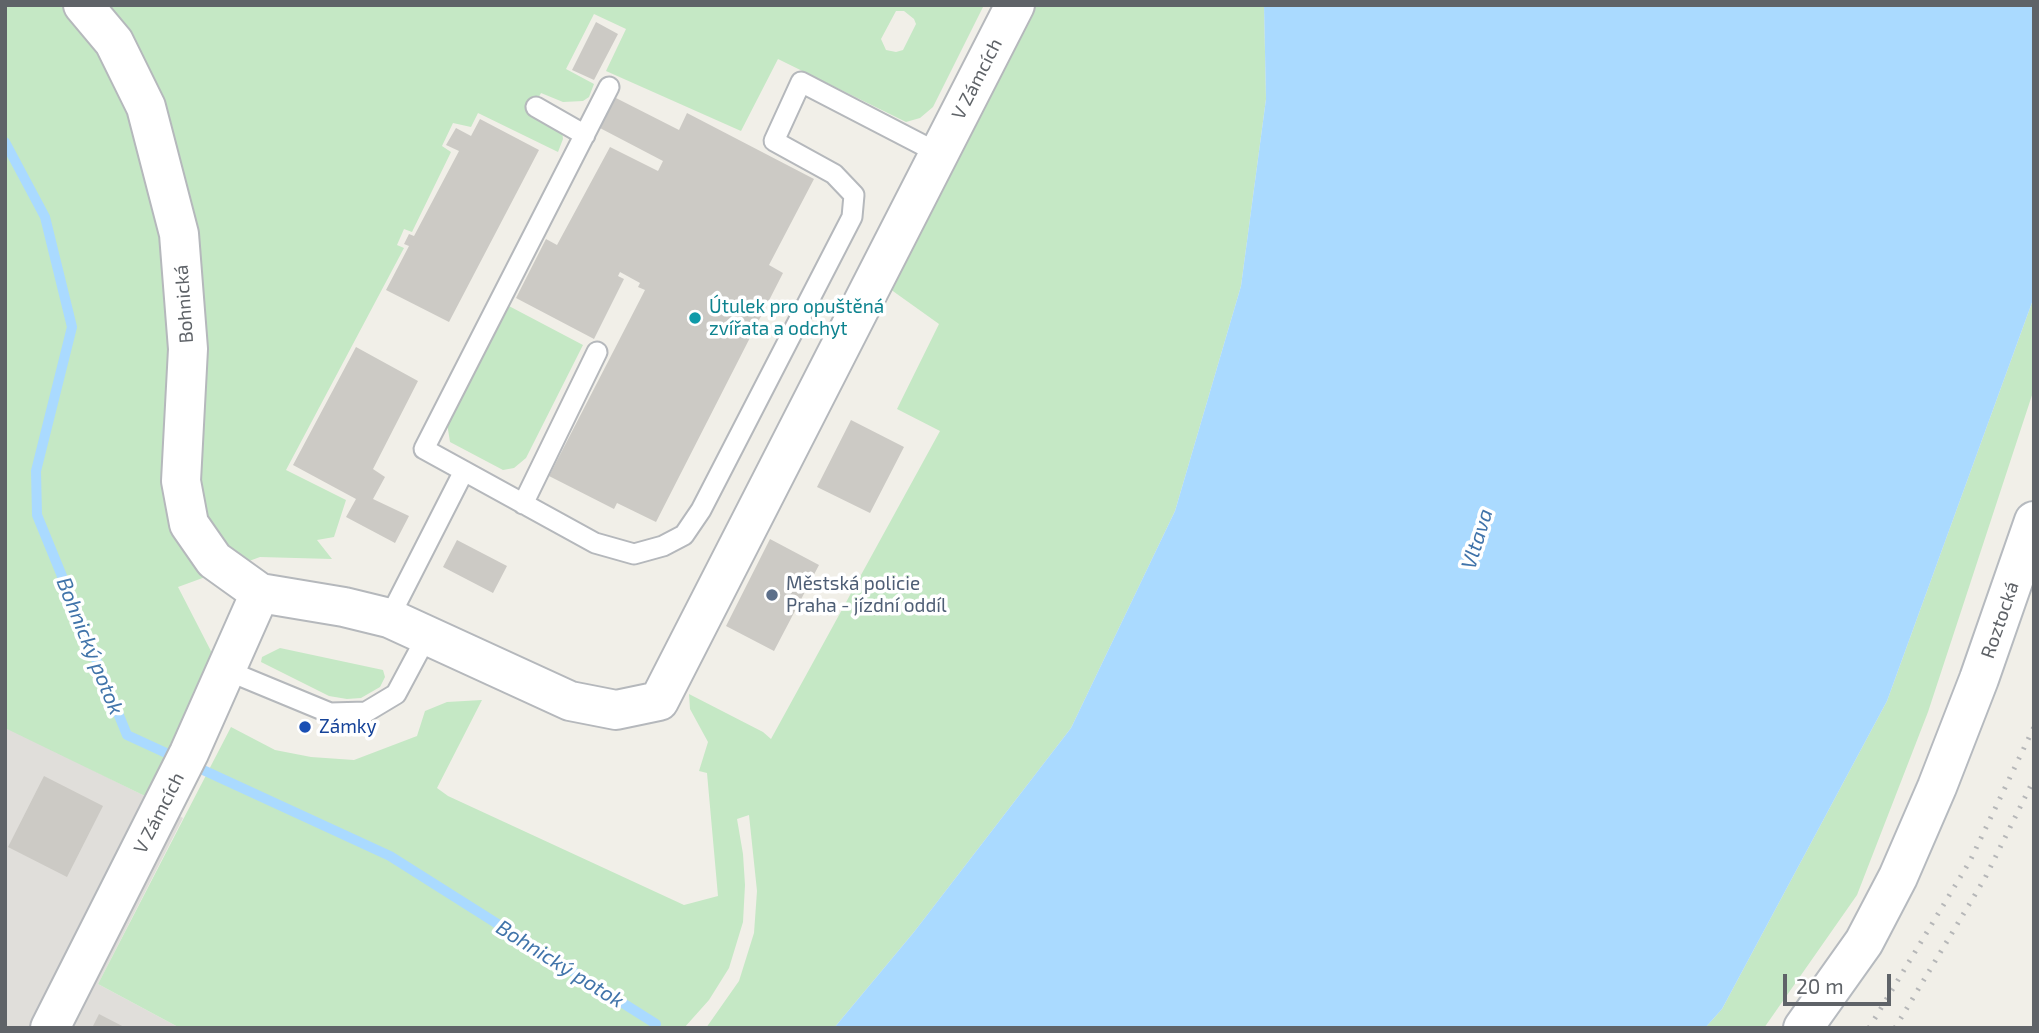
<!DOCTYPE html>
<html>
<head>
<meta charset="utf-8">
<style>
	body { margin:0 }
	#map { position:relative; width:2039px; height:1033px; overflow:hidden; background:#f1efe8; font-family:"Exo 2",sans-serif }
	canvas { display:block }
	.frame { position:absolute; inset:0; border:7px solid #5f6368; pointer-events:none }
	.scale { position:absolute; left:1783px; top:974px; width:108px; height:32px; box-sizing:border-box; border:4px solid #5f6368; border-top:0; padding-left:9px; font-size:21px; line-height:24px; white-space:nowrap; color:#5f6368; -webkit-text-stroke:5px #fff; paint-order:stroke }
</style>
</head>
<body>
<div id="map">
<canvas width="2039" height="1033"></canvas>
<div class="frame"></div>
<div class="scale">20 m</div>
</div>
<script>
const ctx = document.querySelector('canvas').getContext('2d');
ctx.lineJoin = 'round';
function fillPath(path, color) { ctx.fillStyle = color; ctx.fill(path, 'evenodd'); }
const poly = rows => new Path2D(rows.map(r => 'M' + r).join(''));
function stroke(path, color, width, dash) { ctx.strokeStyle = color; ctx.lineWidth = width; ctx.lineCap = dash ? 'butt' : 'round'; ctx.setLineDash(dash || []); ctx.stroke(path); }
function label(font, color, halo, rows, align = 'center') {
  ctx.font = font + ' "Exo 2",sans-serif'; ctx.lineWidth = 7; ctx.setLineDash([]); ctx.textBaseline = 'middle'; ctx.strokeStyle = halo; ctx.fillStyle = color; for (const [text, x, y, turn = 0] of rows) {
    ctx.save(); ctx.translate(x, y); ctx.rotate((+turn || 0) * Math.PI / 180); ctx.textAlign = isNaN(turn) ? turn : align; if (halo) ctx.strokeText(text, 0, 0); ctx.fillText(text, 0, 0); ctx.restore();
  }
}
const industrial = poly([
	[6,727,147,797,183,818,98,984,180,1028,5,1028]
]);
const green = poly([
	[5,5,984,5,933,107,920,118,906,122,778,59,741,131,606,71,626,29,594,14,566,69,594,84,589,97,583,101,563,102,541,93,532,110,562,131,563,139,558,152,478,113,471,127,453,123,442,146,451,152,412,232,404,229,397,245,404,248,286,470,346,500,334,537,317,540,332,559,260,557,178,587,213,655,147,797,5,728],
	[896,11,904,11,914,19,916,24,903,50,896,52,886,50,881,39],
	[1025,5,1264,5,1266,99,1241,286,1175,511,1071,728,914,932,834,1028,706,1028,739,981,754,933,757,891,749,815,737,819,743,854,745,885,743,922,729,968,709,1000,684,1028,180,1028,98,984,231,727,275,750,311,757,354,760,417,736,425,711,447,702,482,700,437,788,448,796,684,905,718,896,707,773,699,771,708,742,690,709,689,694,763,732,771,739,940,431,897,409,939,324,890,289],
	[2034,297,2034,389,1928,712,1857,895,1764,1028,1705,1028,1722,1009,1887,701],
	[507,305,583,345,526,458,514,468,503,470,450,442,447,423],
	[280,648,383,670,385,677,380,687,361,698,347,699,329,696,261,662,262,657]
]);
const water = poly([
	[1264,5,2034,5,2034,297,1887,701,1722,1009,1705,1028,834,1028,914,932,1071,728,1175,511,1241,286,1266,99]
]);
const stream = poly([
	[5,142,45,217,72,327,36,471,37,515,127,735,390,856,656,1024]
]);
const building = poly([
	[596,22,618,34,594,80,572,70],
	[614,97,679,130,687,113,814,179,769,265,783,273,656,522,617,503,614,509,549,476,645,290,638,287,640,283,620,272,618,276,624,279,594,339,516,298,546,239,557,245,610,147,658,171,663,161,598,127],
	[480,119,539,150,449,322,386,290,409,246,404,244,409,234,414,236,459,151,446,145,456,128,471,136],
	[356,347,418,381,373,469,385,477,373,499,409,516,395,543,346,517,356,499,293,465],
	[851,420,904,447,870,513,817,487],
	[770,539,819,565,774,651,726,626],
	[457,540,507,566,493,593,443,567],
	[44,776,103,806,67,877,8,847],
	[99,1014,126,1028,92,1028]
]);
const lane = poly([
	[609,87,424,449,595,543,634,554,663,546,684,535,701,510,852,217,854,195,834,174,774,141,801,82,940,154],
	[536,107,585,135],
	[523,504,597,352],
	[389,618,464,471],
	[226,670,330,713,366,712,396,694,427,636]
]);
const street = poly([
	[83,5,114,42,146,107,179,234,188,349,181,481,189,524,214,560,260,593,344,607,389,618,570,701,616,710,659,701,1015,5],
	[50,1028,189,753,260,593]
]);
const secondary = poly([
	[1803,1028,1864,942,1898,877,1937,787,1979,679,2034,521]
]);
const rail = poly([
	[1869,1028,1970,861,2034,727],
	[1895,1028,1985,878,2034,779]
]);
const markers = [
	[695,318,7,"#0f9aa8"],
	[772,595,7,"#5c6f8a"],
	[305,727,7,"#1a4fb4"]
];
const streetNames = [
	["V Zámcích",977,79,-63],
	["Bohnická",184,304,-94],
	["Roztocká",2000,620,-71],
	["V Zámcích",159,813,-63]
];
const cultureNames = [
	["Útulek pro opuštěná",709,307],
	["zvířata a odchyt",709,329]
];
const serviceNames = [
	["Městská policie",786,584],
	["Praha - jízdní oddíl",786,606]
];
const transitNames = [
	["Zámky",319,727]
];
const waterNames = [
	["Vltava",1477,539,-73],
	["Bohnický potok",90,646,68],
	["Bohnický potok",560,964,32]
];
fillPath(industrial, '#e0deda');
fillPath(green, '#c5e8c5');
fillPath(water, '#aadaff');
stroke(stream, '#aadaff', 10);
fillPath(building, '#cccac5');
stroke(lane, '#b5b8bc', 23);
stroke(street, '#b5b8bc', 42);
stroke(secondary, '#b6babf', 42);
stroke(lane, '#fff', 19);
stroke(street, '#fff', 38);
stroke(secondary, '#fff', 38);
stroke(rail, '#b6b7b8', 5, [2, 9]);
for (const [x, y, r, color] of markers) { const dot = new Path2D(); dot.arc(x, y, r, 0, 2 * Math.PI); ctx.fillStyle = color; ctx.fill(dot); stroke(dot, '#fff', 2.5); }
label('19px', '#5f6368', '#fff', streetNames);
label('19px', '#0d838f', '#fff', cultureNames, 'left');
label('19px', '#4e5e75', '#fff', serviceNames, 'left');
label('19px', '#164399', '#fff', transitNames, 'left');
label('italic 21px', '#4174aa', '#fff', waterNames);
</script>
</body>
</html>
